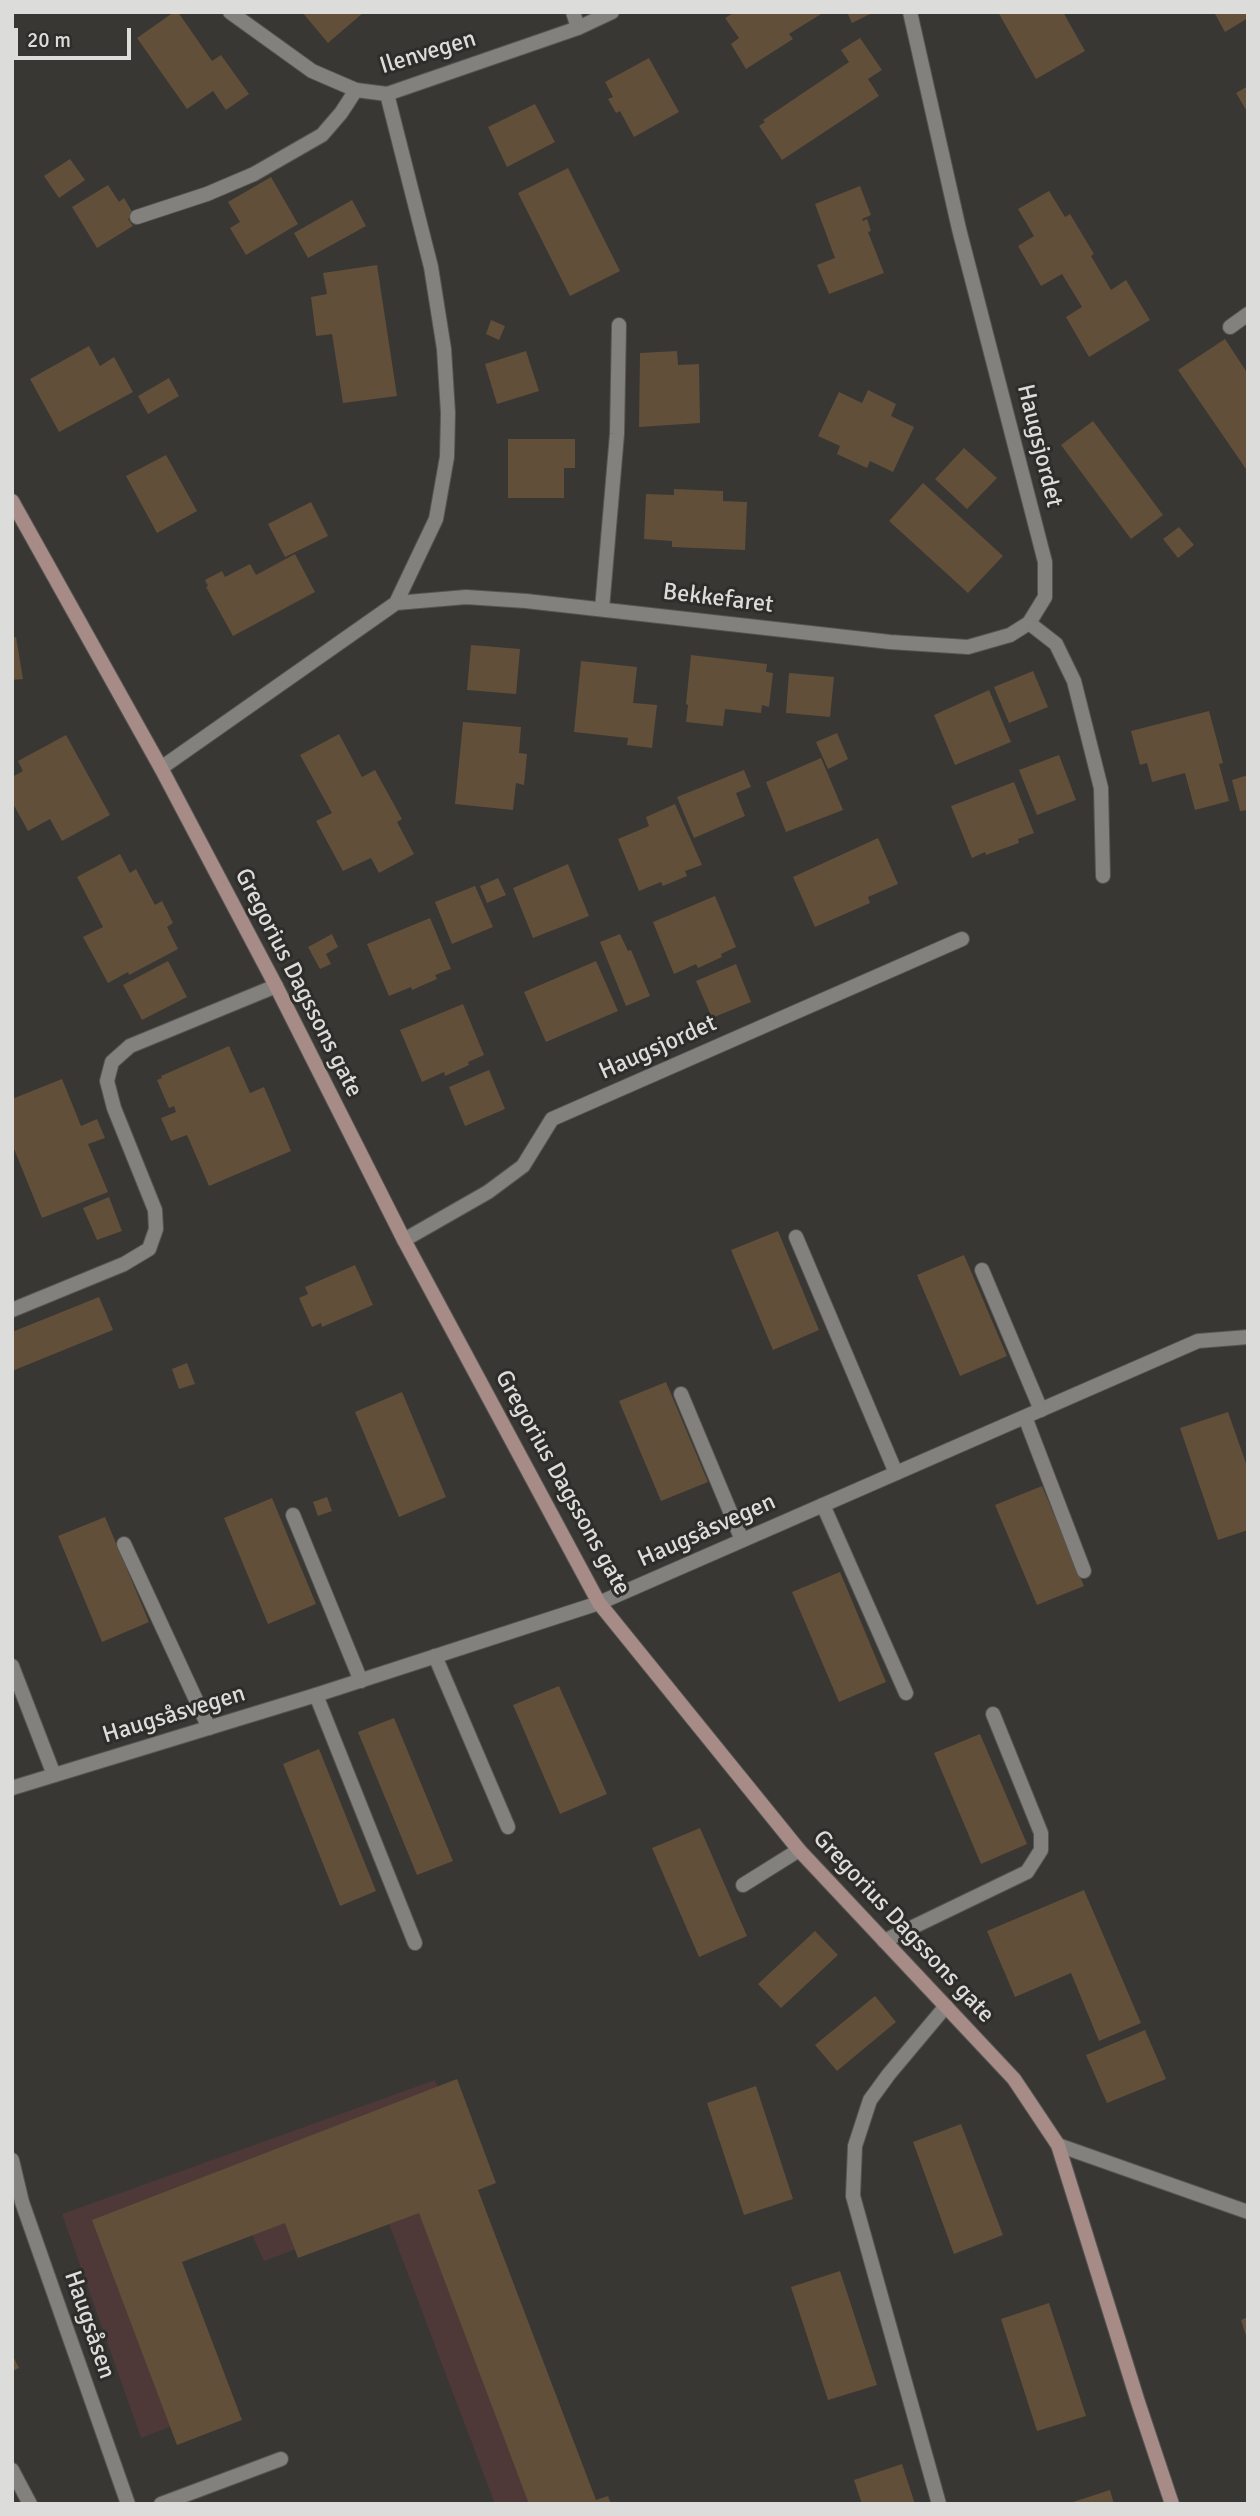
<!DOCTYPE html>
<html>
<head>
<meta charset="utf-8">
<style>
	body { margin:0 }
	#map { position:relative; width:1260px; height:2516px; overflow:hidden; background:#383734; font-family:Signika,sans-serif }
	canvas { display:block }
	.frame { position:absolute; inset:0; border:14px solid #dcdcda; pointer-events:none }
	.scale { position:absolute; left:14px; top:28px; width:117px; height:32px; box-sizing:border-box; border:4px solid #dcdcda; border-top:0; padding-left:9px; font-size:21px; line-height:24px; white-space:nowrap; color:#dcdcda; -webkit-text-stroke:5px #2e2d2a; paint-order:stroke }
</style>
</head>
<body>
<div id="map">
<canvas width="1260" height="2516"></canvas>
<div class="frame"></div>
<div class="scale">20 m</div>
</div>
<script>
const ctx = document.querySelector('canvas').getContext('2d');
ctx.lineJoin = 'round';
function fillPath(path, color) { ctx.fillStyle = color; ctx.fill(path, 'evenodd'); }
const poly = rows => new Path2D(rows.map(r => 'M' + r).join(''));
function stroke(path, color, width, dash) { ctx.strokeStyle = color; ctx.lineWidth = width; ctx.lineCap = dash ? 'butt' : 'round'; ctx.setLineDash(dash || []); ctx.stroke(path); }
function label(font, color, halo, rows, align = 'center') {
  ctx.font = font + ' Signika,sans-serif'; ctx.lineWidth = 6; ctx.setLineDash([]); ctx.textBaseline = 'middle'; ctx.strokeStyle = halo; ctx.fillStyle = color; for (const [text, x, y, turn = 0] of rows) {
    ctx.save(); ctx.translate(x, y); ctx.rotate((+turn || 0) * Math.PI / 180); ctx.textAlign = isNaN(turn) ? turn : align; if (halo) ctx.strokeText(text, 0, 0); ctx.fillText(text, 0, 0); ctx.restore();
  }
}
const education = poly([
	[435,2080,474,2189,566,2504,495,2504,386,2216,264,2261,250,2230,160,2263,216,2409,141,2438,62,2214]
]);
const building = poly([
	[174,12,178,12,212,61,221,55,249,94,226,110,213,91,187,109,137,38],
	[302,12,364,12,328,43],
	[735,12,820,12,821,14,789,34,793,39,746,69,731,44,739,38,725,18],
	[847,12,874,12,852,23],
	[998,12,1063,12,1085,51,1036,79],
	[1214,12,1248,12,1248,18,1225,32],
	[860,38,882,70,868,79,879,96,782,160,759,126,765,122,763,120,849,62,841,50],
	[649,58,679,112,634,137,620,111,616,113,608,99,613,97,605,82],
	[1248,86,1248,113,1236,93],
	[535,104,555,142,507,167,488,127],
	[70,159,85,180,59,198,44,176],
	[568,168,620,271,570,296,518,193],
	[271,177,298,224,246,255,230,228,240,222,228,202],
	[108,185,119,202,124,198,134,215,128,219,133,226,97,248,72,207],
	[860,186,871,215,862,219,863,221,867,219,871,231,868,232,884,273,829,294,817,265,835,258,815,204],
	[1049,191,1065,217,1070,214,1094,254,1091,256,1111,290,1126,280,1150,320,1089,357,1066,317,1082,307,1062,274,1041,286,1018,246,1034,236,1018,209],
	[352,200,366,226,308,258,294,233],
	[377,265,397,396,343,403,332,334,316,336,311,297,327,294,323,273],
	[491,320,505,326,499,340,486,334],
	[1225,339,1248,374,1248,472,1178,370],
	[89,346,100,366,114,357,133,392,59,432,30,379],
	[526,351,539,391,497,404,485,364],
	[677,351,678,365,699,364,700,423,639,427,640,353],
	[169,378,179,396,148,414,138,396],
	[868,390,896,404,891,416,914,427,893,472,870,461,867,468,837,454,840,446,818,436,839,392,862,403],
	[1093,421,1163,515,1131,539,1061,445],
	[508,439,575,439,575,468,564,468,564,498,508,498],
	[964,448,997,478,967,509,935,479],
	[166,455,197,511,157,533,126,476],
	[923,483,1003,556,968,593,889,521],
	[674,489,723,491,723,501,747,502,745,550,672,547,672,541,644,539,646,494,674,495],
	[311,502,328,536,285,557,268,524],
	[1179,527,1194,545,1178,558,1163,539],
	[295,554,315,592,233,636,206,587,208,586,205,580,222,571,225,577,250,564,256,575],
	[16,637,23,679,12,680,12,638],
	[471,645,520,649,516,694,467,690],
	[691,655,767,664,766,672,773,673,769,707,762,705,761,713,725,709,723,726,686,722,688,705,686,704],
	[581,661,637,667,633,703,657,705,652,748,627,745,628,738,574,732],
	[1033,671,1048,707,1009,723,994,687],
	[789,673,834,677,830,717,786,713],
	[989,690,1011,742,955,765,934,715],
	[1209,711,1223,763,1219,764,1229,801,1195,810,1185,773,1152,782,1147,763,1140,765,1131,731],
	[463,722,521,727,519,753,527,754,524,785,516,783,513,810,455,804],
	[837,733,848,759,828,769,816,742],
	[339,734,362,777,375,770,402,819,397,822,414,854,379,873,371,858,343,871,316,821,332,813,300,755],
	[66,735,110,815,62,841,50,819,28,831,12,802,12,777,23,771,18,761],
	[1059,755,1076,800,1037,815,1019,770],
	[821,758,843,810,786,832,766,782],
	[744,770,751,787,736,793,745,816,694,838,677,797],
	[1248,775,1248,810,1240,811,1232,780],
	[1014,782,1034,833,1018,839,1019,843,986,855,985,852,972,858,951,806],
	[675,804,702,865,685,871,687,876,663,886,661,882,639,891,618,839,649,826,646,817],
	[878,838,898,884,868,897,870,903,815,927,793,877],
	[120,854,130,873,136,869,155,905,162,901,173,923,167,927,178,949,129,975,128,972,108,983,83,937,103,927,77,877],
	[568,864,589,916,533,938,513,888],
	[498,878,506,895,487,903,480,886],
	[475,886,493,927,452,944,435,902],
	[715,896,736,947,721,954,722,957,698,968,696,964,674,974,653,922],
	[430,918,451,969,435,975,437,979,412,990,411,987,389,996,367,944],
	[332,934,338,947,326,954,331,964,320,969,308,947],
	[620,934,628,951,631,950,650,996,626,1006,600,942],
	[168,961,187,997,142,1020,123,985],
	[596,961,618,1011,546,1042,524,992],
	[736,964,751,1002,712,1018,696,981],
	[463,1004,484,1055,468,1062,469,1065,445,1076,444,1072,422,1082,400,1030],
	[229,1046,250,1093,264,1087,291,1151,209,1186,187,1135,171,1141,161,1118,176,1112,174,1106,169,1108,157,1080,162,1078,161,1076],
	[489,1070,505,1109,465,1126,449,1087],
	[62,1079,81,1126,97,1119,105,1138,88,1144,108,1192,42,1218,12,1144,12,1099],
	[109,1197,122,1231,97,1240,83,1208],
	[778,1231,819,1330,773,1350,731,1250],
	[964,1255,1007,1356,960,1376,917,1275],
	[355,1265,373,1305,322,1327,321,1323,312,1327,299,1298,308,1294,305,1287],
	[99,1297,113,1330,12,1371,12,1332],
	[187,1363,195,1384,179,1389,172,1369],
	[666,1382,708,1482,661,1501,619,1401],
	[402,1392,446,1497,399,1517,355,1412],
	[1228,1412,1248,1469,1248,1530,1218,1540,1180,1428],
	[1042,1486,1084,1586,1037,1605,995,1505],
	[327,1497,332,1511,318,1516,313,1502],
	[272,1498,316,1604,268,1624,224,1518],
	[105,1517,149,1622,102,1642,58,1536],
	[840,1572,886,1682,839,1702,792,1592],
	[559,1686,607,1794,560,1814,513,1705],
	[394,1718,453,1861,417,1875,358,1732],
	[980,1734,1027,1844,981,1864,934,1753],
	[319,1749,376,1891,340,1906,283,1764],
	[700,1828,747,1936,699,1957,652,1848],
	[1084,1890,1141,2023,1099,2041,1071,1973,1015,1997,987,1931],
	[815,1931,838,1955,781,2008,758,1984],
	[875,1996,896,2022,837,2071,815,2045],
	[1145,2030,1166,2079,1107,2103,1086,2055],
	[457,2079,496,2183,478,2190,596,2500,608,2496,611,2504,529,2504,419,2213,298,2258,285,2223,182,2262,242,2420,177,2445,92,2220],
	[756,2086,793,2199,744,2215,707,2103],
	[961,2124,1003,2235,954,2254,913,2142],
	[840,2271,877,2385,828,2400,791,2287],
	[1049,2303,1086,2416,1037,2431,1001,2319],
	[1248,2317,1248,2339,1247,2339,1241,2320],
	[12,2354,19,2368,12,2371],
	[902,2464,915,2504,862,2504,854,2480],
	[1110,2490,1114,2504,1070,2504,1070,2503]
]);
const lane = poly([
	[137,217,207,194,254,174,322,135,341,113,356,90],
	[1230,327,1248,314],
	[602,609,617,434,619,325],
	[1029,623,1056,644,1074,681,1101,788,1103,876],
	[796,1237,896,1473],
	[982,1270,1041,1410],
	[681,1394,742,1540],
	[1025,1417,1084,1571],
	[823,1505,906,1693],
	[293,1515,361,1681],
	[124,1544,209,1728],
	[435,1656,508,1827],
	[12,1666,54,1775],
	[316,1695,415,1943],
	[743,1885,799,1850],
	[884,1941,1027,1872,1041,1850,1041,1833,993,1714],
	[12,2470,30,2504],
	[161,2504,281,2459],
	[939,2504,853,2196,855,2146,870,2100,889,2074,946,2006]
]);
const street = poly([
	[230,12,312,71,356,90,387,94,578,28,612,12],
	[573,12,578,28],
	[387,94,431,267,444,349,448,413,447,457,436,519,396,603],
	[161,768,396,603,466,597,526,601,890,642,968,647,1010,635,1029,623,1045,597,1045,562,959,229,910,12],
	[404,1240,488,1192,523,1166,552,1119,962,939],
	[12,1310,124,1264,149,1249,156,1229,155,1210,114,1108,107,1081,112,1062,130,1046,276,986],
	[12,1788,316,1695,599,1603,1198,1341,1248,1337],
	[1058,2145,1248,2212],
	[12,2160,22,2202,128,2504]
]);
const secondary = poly([
	[12,501,161,768,276,986,404,1240,599,1603,799,1850,1014,2079,1058,2145,1138,2402,1172,2504]
]);
const streetNames = [
	["Ilenvegen",428,53,-17],
	["Haugsjordet",1039,446,76],
	["Bekkefaret",718,599,7],
	["Gregorius Dagssons gate",298,983,63],
	["Haugsjordet",658,1048,-24],
	["Gregorius Dagssons gate",562,1483,61],
	["Haugsåsvegen",707,1531,-24],
	["Haugsåsvegen",174,1715,-17],
	["Gregorius Dagssons gate",903,1927,47],
	["Haugsåsen",89,2325,71]
];
fillPath(education, '#4e3938');
fillPath(building, '#624f39');
stroke(lane, '#555450', 16);
stroke(street, '#555450', 16);
stroke(secondary, '#555450', 16);
stroke(lane, '#82817d', 14);
stroke(street, '#82817d', 14);
stroke(secondary, '#a68b87', 14);
label('24px', '#dcdcda', '#2e2d2a', streetNames);
</script>
</body>
</html>
